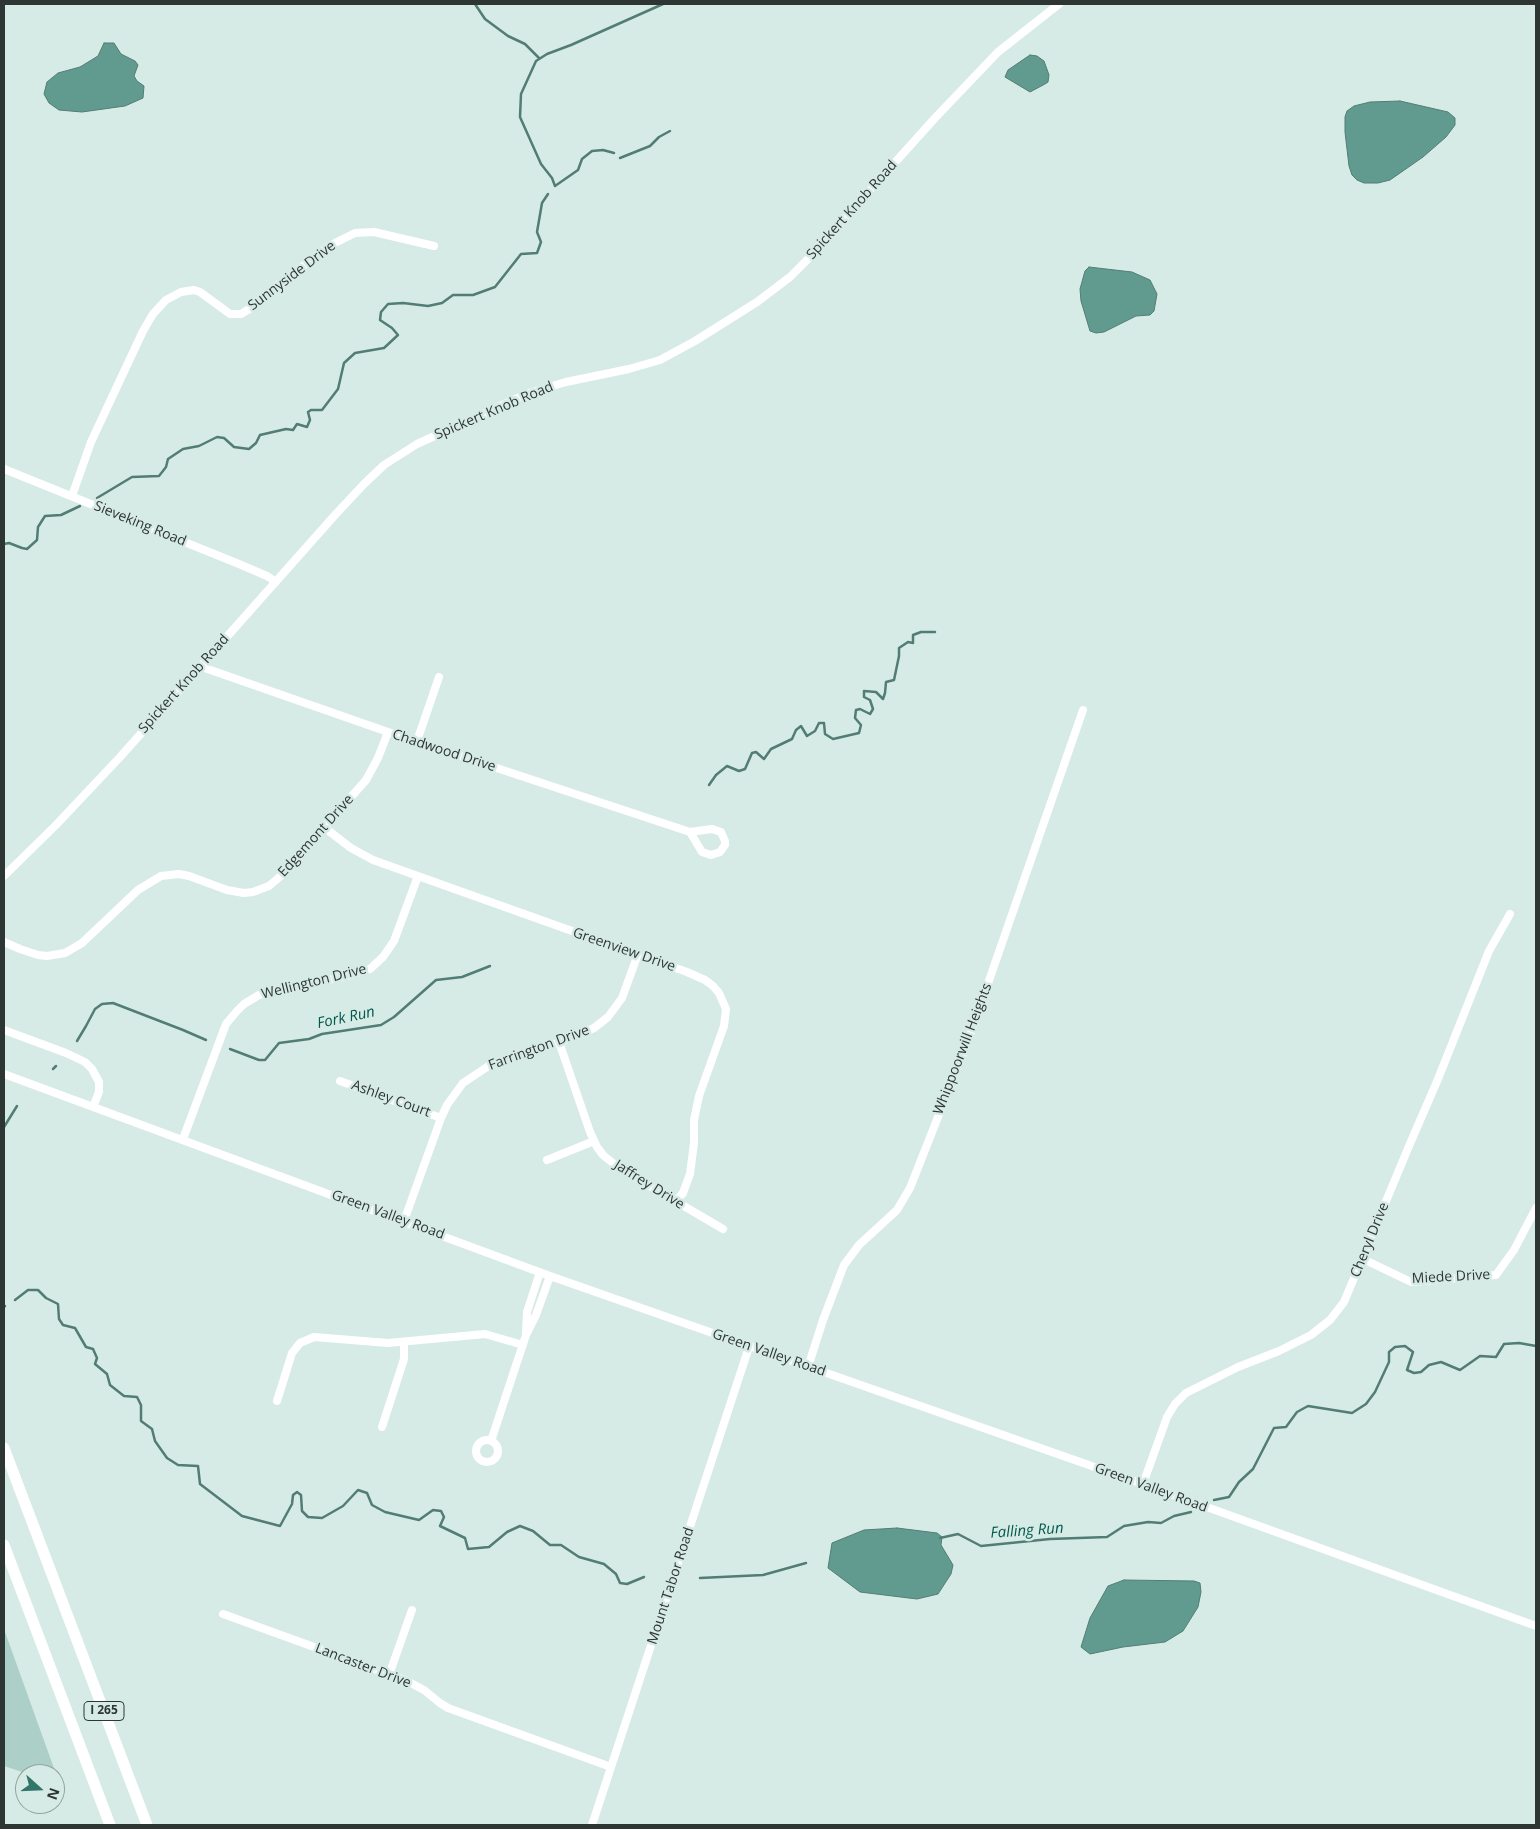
<!DOCTYPE html>
<html>
<head>
<meta charset="utf-8">
<style>
	body { margin:0 }
	#map { position:relative; width:1540px; height:1829px; overflow:hidden; background:#d7ebe6; font-family:"Open Sans",sans-serif }
	canvas { display:block }
	.frame { position:absolute; inset:0; border:5px solid #2e3634; pointer-events:none }
	.north { position:absolute; left:15px; top:1764px; width:50px; height:50px; box-sizing:border-box; background:#d7ebe6; border:1px solid #93a39f; border-radius:50%; rotate:110deg; font-size:14px; font-weight:700; line-height:20px; text-align:center; color:#2e3634 }
	.north::after { content:''; display:block; margin:auto; width:18px; height:22px; background:#31766a; clip-path:polygon(50% 0,100% 100%,50% 72%,0 100%) }
</style>
</head>
<body>
<div id="map">
<canvas width="1540" height="1829"></canvas>
<div class="frame"></div>
<div class="north">N</div>
</div>
<script>
const ctx = document.querySelector('canvas').getContext('2d');
ctx.lineJoin = 'round';
function fillPath(path, color) { ctx.fillStyle = color; ctx.fill(path, 'evenodd'); }
const poly = rows => new Path2D(rows.map(r => 'M' + r).join(''));
function stroke(path, color, width, dash) { ctx.strokeStyle = color; ctx.lineWidth = width; ctx.lineCap = dash ? 'butt' : 'round'; ctx.setLineDash(dash || []); ctx.stroke(path); }
function label(font, color, halo, rows, align = 'center') {
  ctx.font = font + ' "Open Sans",sans-serif'; ctx.lineWidth = 5; ctx.setLineDash([]); ctx.textBaseline = 'middle'; ctx.strokeStyle = halo; ctx.fillStyle = color; for (const [text, x, y, turn = 0] of rows) {
    ctx.save(); ctx.translate(x, y); ctx.rotate((+turn || 0) * Math.PI / 180); ctx.textAlign = isNaN(turn) ? turn : align; if (halo) ctx.strokeText(text, 0, 0); ctx.fillText(text, 0, 0); ctx.restore();
  }
}
const green = poly([
	[4,1629,60,1785,55,1783,55,1774,28,1774,4,1766]
]);
const water = poly([
	[104,43,114,43,121,54,135,61,138,65,134,76,137,81,144,86,143,98,125,106,82,112,59,110,49,103,44,94,47,82,58,73,80,67,98,56,104,43],
	[1030,55,1037,56,1044,61,1049,75,1048,82,1045,84,1030,92,1005,77,1008,70,1030,55],
	[1400,101,1448,112,1455,118,1455,125,1446,137,1423,157,1390,180,1378,183,1364,183,1357,180,1352,175,1349,166,1345,132,1345,117,1347,111,1354,106,1370,102,1400,101],
	[1089,267,1132,272,1150,280,1157,294,1154,311,1150,315,1136,316,1104,332,1096,333,1090,331,1081,301,1080,289,1085,271,1089,267],
	[897,1528,937,1533,942,1537,941,1545,953,1565,951,1574,938,1594,917,1599,860,1592,828,1568,832,1543,864,1530,897,1528],
	[1124,1580,1194,1581,1200,1583,1201,1592,1198,1607,1183,1631,1165,1642,1123,1647,1090,1654,1081,1647,1090,1618,1108,1586,1124,1580]
]);
const stream = poly([
	[475,4,485,19,508,36,525,44,539,58],
	[614,153,603,150,592,151,582,159,578,170,555,186,552,178,541,164,520,117,521,94,536,61,547,54,571,45,663,4],
	[620,158,650,146,659,137,670,131],
	[97,498,132,477,159,476,166,467,168,459,183,449,199,446,217,437,224,438,234,447,249,449,256,443,260,435,286,429,293,430,297,424,307,427,310,420,308,412,311,410,322,410,338,389,344,363,355,353,384,348,398,335,392,328,380,320,381,312,388,304,403,303,428,306,442,303,453,295,473,295,495,287,521,254,537,253,541,242,537,232,542,203,548,194],
	[4,544,9,543,22,548,27,549,37,540,38,527,45,516,61,515,80,506],
	[709,785,716,775,727,766,739,771,745,769,752,753,756,752,764,759,771,749,792,739,796,730,801,726,807,736,815,731,819,723,824,723,825,734,833,739,859,733,861,725,855,718,856,710,860,709,870,714,873,709,870,700,864,697,864,691,876,692,883,699,885,693,886,682,894,680,899,656,899,648,908,642,913,643,913,635,921,632,935,632],
	[77,1041,86,1026,95,1009,102,1004,113,1003,183,1030,206,1040],
	[230,1049,259,1060,265,1060,279,1043,309,1039,322,1034,381,1025,394,1017,436,980,462,977,490,966],
	[53,1069,56,1066],
	[4,1127,17,1106],
	[15,1300,28,1290,38,1290,46,1298,58,1304,59,1319,63,1325,75,1328,86,1347,93,1349,97,1358,95,1364,107,1374,110,1385,124,1396,137,1397,141,1405,141,1421,152,1429,155,1441,167,1458,178,1465,198,1466,200,1484,242,1516,280,1526,292,1504,293,1495,297,1492,301,1495,302,1511,308,1517,322,1518,343,1506,358,1490,367,1493,372,1505,385,1512,419,1520,433,1510,441,1511,444,1517,440,1526,465,1538,468,1549,489,1547,507,1532,520,1526,533,1531,550,1545,561,1545,579,1557,604,1564,616,1574,620,1583,627,1584,644,1577],
	[4,1307,5,1306],
	[1214,1500,1229,1497,1239,1482,1253,1469,1274,1428,1286,1427,1297,1412,1308,1406,1352,1413,1366,1404,1375,1392,1389,1362,1389,1352,1395,1347,1405,1346,1413,1352,1407,1370,1414,1373,1421,1372,1429,1365,1441,1362,1460,1370,1480,1356,1496,1357,1504,1344,1519,1343,1536,1346],
	[940,1538,958,1534,981,1546,1050,1539,1107,1537,1124,1526,1148,1522,1161,1523,1174,1516,1191,1512],
	[700,1578,763,1575,806,1563]
]);
const minor = poly([
	[4,469,239,564,267,576,276,582],
	[72,496,91,442,143,331,153,314,166,300,181,292,194,290,200,292,230,314,241,314,251,308,274,288,329,246,355,233,374,232,434,246],
	[199,666,388,732,690,832],
	[417,741,439,677],
	[325,828,351,848,373,860,687,972,705,980,713,986,719,993,726,1009,724,1026,699,1096,694,1120,694,1143,690,1174,683,1193,676,1201],
	[712,829,721,832,725,841,725,845,720,852,711,855,702,852,690,832,712,829],
	[4,876,56,825,121,756,335,515,364,484,384,465,417,444,529,393,566,382,629,369,660,360,695,341,757,302,790,277,810,257,935,118,998,52,1059,4],
	[4,942,20,949,38,955,47,956,65,953,82,943,138,890,161,876,179,874,189,876,227,890,244,893,253,892,269,886,283,874,366,780,378,758,388,732],
	[4,1030,66,1053,85,1062,92,1069,99,1082,99,1092,93,1107],
	[559,1042,590,1132,597,1147,603,1155,619,1168,723,1229],
	[4,1074,550,1276,1143,1484,1536,1626],
	[340,1081,441,1118],
	[183,1139,226,1024,237,1011,244,1004,259,995,351,975,370,969,383,957,394,941,418,876],
	[547,1160,594,1141],
	[404,1221,441,1118,447,1105,463,1083,490,1065,569,1039,594,1028,608,1017,622,998,638,954],
	[1363,1259,1411,1282,1496,1275,1514,1250,1536,1208],
	[526,1333,527,1312,540,1272],
	[808,1367,823,1320,844,1265,859,1245,897,1210,910,1188,968,1041,1083,710],
	[277,1401,292,1353,300,1343,314,1337,388,1343,485,1334,523,1345],
	[382,1427,404,1359,404,1343],
	'476 1451a11 11 0 1 1 22 0a11 11 0 1 1-22 0Z',
	[491,1441,526,1335,536,1315,550,1276],
	[1143,1484,1167,1417,1175,1404,1186,1393,1238,1367,1279,1351,1311,1335,1330,1320,1344,1302,1409,1146,1438,1079,1489,951,1510,914],
	[223,1614,405,1680,424,1690,440,1703,448,1708,611,1767],
	[389,1675,412,1610],
	[592,1825,749,1347]
]);
const highway = poly([
	[4,1448,147,1825],
	[4,1545,110,1825]
]);
const shields = [
	[104,1711,40]
];
const shieldNames = [
	["I 265",104,1711]
];
const streetNames = [
	["Spickert Knob Road",852,210,-48],
	["Sunnyside Drive",292,276,-37],
	["Spickert Knob Road",494,411,-23],
	["Sieveking Road",140,524,22],
	["Spickert Knob Road",184,684,-48],
	["Chadwood Drive",444,751,18],
	["Edgemont Drive",316,836,-48],
	["Greenview Drive",624,950,19],
	["Wellington Drive",314,982,-14],
	["Farrington Drive",539,1048,-20],
	["Whippoorwill Heights",963,1049,-69],
	["Ashley Court",391,1099,20],
	["Jaffrey Drive",649,1185,32],
	["Green Valley Road",388,1215,20],
	["Cheryl Drive",1370,1240,-68],
	["Miede Drive",1451,1277,-3],
	["Green Valley Road",769,1353,19],
	["Green Valley Road",1151,1488,20],
	["Mount Tabor Road",671,1586,-72],
	["Lancaster Drive",363,1666,21]
];
const waterNames = [
	["Fork Run",346,1018,-12],
	["Falling Run",1027,1531,-4]
];
fillPath(green, '#acd0c8');
fillPath(water, '#619b90');
stroke(water, '#527d74', 1);
stroke(stream, '#527d74', 2.5);
stroke(minor, '#fff', 8);
stroke(highway, '#fff', 11);
for (const [x, y, w] of shields) { const box = new Path2D(); box.roundRect(x - w / 2, y - 9.5, w, 19, 4); ctx.fillStyle = '#d7ebe6'; ctx.fill(box); stroke(box, '#2e3634', 1); }
label('bold 12px', '#2e3634', null, shieldNames);
label('14px', '#2e3634', '#d7ebe6', streetNames);
label('italic 15px', '#01594d', '#d7ebe6', waterNames);
</script>
</body>
</html>
